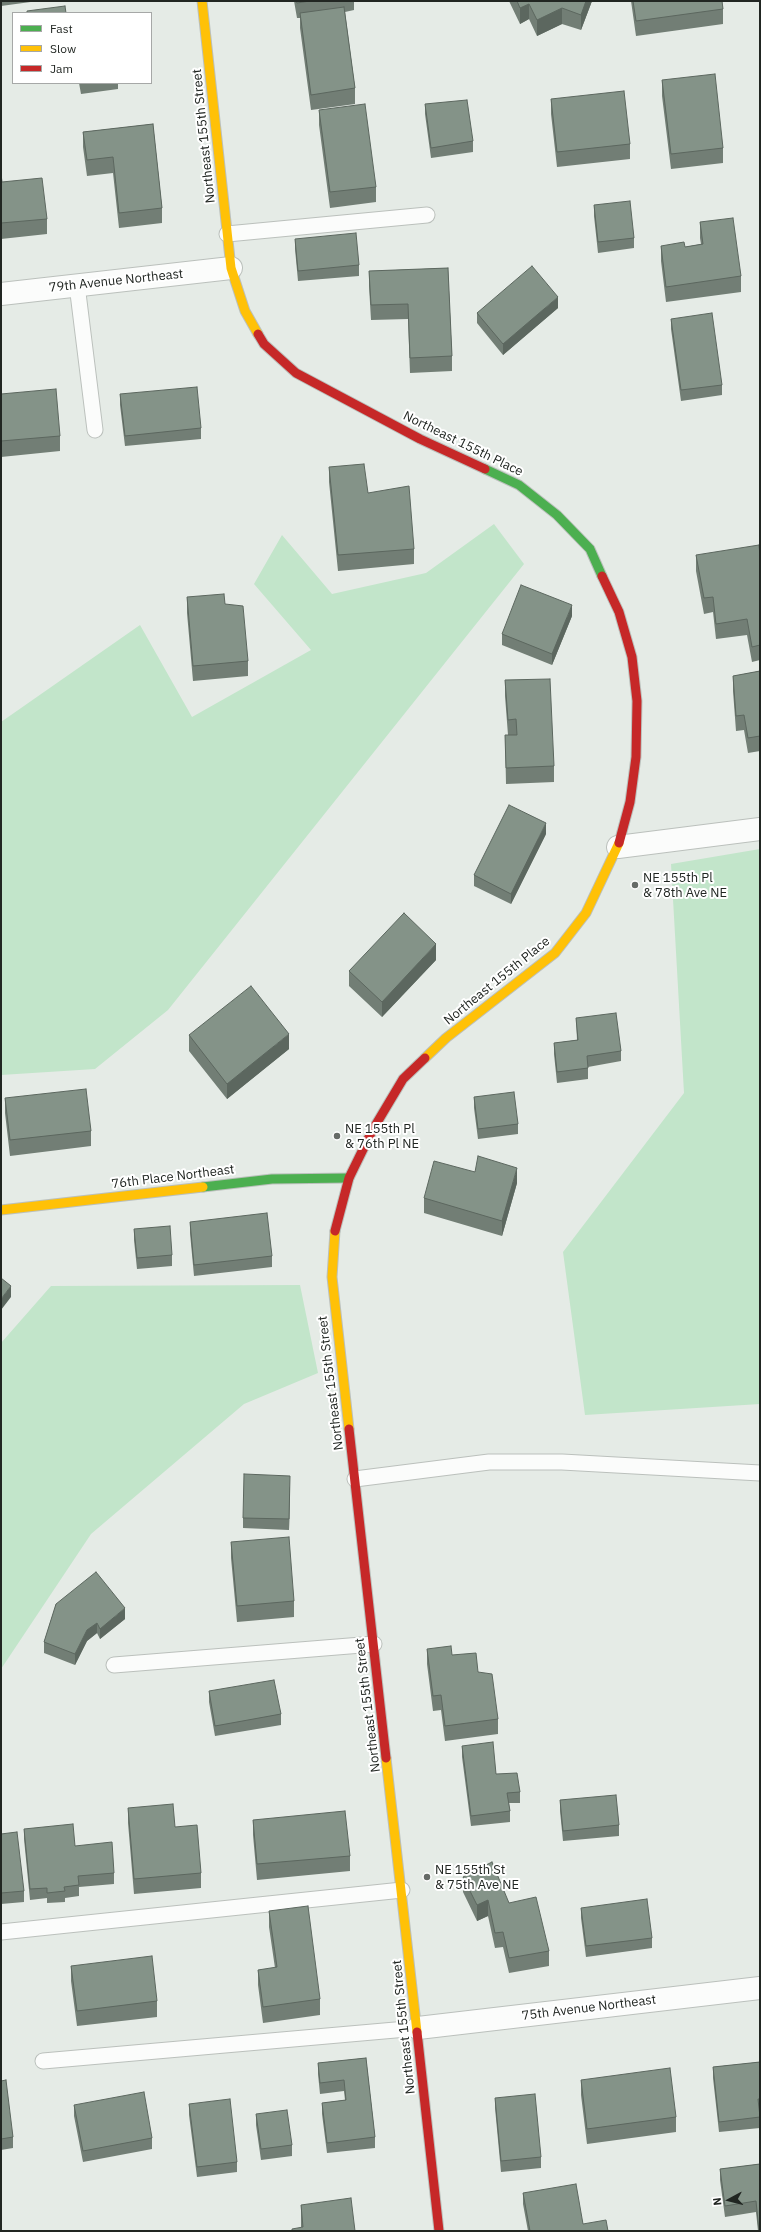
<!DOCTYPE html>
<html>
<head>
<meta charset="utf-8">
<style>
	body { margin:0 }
	#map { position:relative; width:761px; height:2232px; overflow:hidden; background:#e5ebe6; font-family:"IBM Plex Sans",sans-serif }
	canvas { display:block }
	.frame { position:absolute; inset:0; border:2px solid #212622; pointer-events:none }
	.legend { position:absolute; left:12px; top:12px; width:140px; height:72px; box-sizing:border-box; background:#fff; border:1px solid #a6a8a7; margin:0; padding:5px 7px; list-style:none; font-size:12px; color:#212622 }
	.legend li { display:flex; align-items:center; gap:8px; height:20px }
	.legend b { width:20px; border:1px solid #a6a8a7 }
	.north { position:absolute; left:709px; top:2180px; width:40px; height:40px; -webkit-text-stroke:3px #fff; paint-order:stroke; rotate:263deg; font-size:11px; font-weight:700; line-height:16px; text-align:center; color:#212622 }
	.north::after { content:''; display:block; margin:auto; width:14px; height:18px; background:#212622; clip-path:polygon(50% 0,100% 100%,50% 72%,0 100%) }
</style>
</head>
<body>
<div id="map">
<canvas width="761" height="2232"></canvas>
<div class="frame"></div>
<ul class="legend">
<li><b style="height:5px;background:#4caf50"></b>Fast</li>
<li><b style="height:5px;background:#ffc107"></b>Slow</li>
<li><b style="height:5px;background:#c62828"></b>Jam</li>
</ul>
<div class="north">N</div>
</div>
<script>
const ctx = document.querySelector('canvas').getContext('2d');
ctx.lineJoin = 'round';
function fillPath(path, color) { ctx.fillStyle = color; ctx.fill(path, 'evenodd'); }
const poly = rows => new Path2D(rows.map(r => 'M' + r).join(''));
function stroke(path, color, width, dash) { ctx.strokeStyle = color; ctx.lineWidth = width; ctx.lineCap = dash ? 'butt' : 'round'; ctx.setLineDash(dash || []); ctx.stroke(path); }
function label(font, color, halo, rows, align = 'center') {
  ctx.font = font + ' "IBM Plex Sans",sans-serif'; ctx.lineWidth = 4; ctx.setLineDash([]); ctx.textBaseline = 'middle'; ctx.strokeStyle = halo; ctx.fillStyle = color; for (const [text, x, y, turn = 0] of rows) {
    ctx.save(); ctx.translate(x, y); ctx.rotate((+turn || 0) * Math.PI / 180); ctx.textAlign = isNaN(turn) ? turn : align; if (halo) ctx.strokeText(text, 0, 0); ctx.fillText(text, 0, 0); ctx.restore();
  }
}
const green = poly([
	[494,524,524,564,168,1010,95,1069,1,1075,1,722,140,625,192,717,311,650,254,584,282,535,332,594,426,573],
	[760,849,760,1404,585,1415,563,1252,684,1093,671,864],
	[300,1285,318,1373,244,1404,91,1534,1,1669,1,1343,51,1286]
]);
const lane = poly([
	[227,234,427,215],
	[77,285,95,430],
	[355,1479,489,1462,562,1462,760,1473],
	[114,1665,374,1644],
	[1,1932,402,1890],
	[43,2061,418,2028]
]);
const street = poly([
	[1,294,231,268],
	[618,847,760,829],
	[418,2028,760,1988]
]);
const fast = poly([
	[485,469,519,485,557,515,590,549,602,576],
	[203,1187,272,1179,349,1178]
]);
const slow = poly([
	[202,1,231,268,245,311,258,334],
	[425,1058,446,1038,555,953,586,913,619,843],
	[1,1210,203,1187],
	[335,1231,332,1277,349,1429],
	[386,1758,417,2032]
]);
const jam = poly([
	[258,334,264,344,296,373,420,439,485,469],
	[602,576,619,612,632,657,637,701,636,757,630,802,619,843],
	[335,1231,349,1178,372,1131,403,1079,425,1058],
	[349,1429,386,1758],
	[417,2032,439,2231]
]);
const wall = poly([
	[1,1,38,1,1,6],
	[294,1,354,1,354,10,345,12,355,88,355,104,311,110,300,28,300,18,297,18],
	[509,1,592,1,581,30,562,24,537,36,529,19,520,24],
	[631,1,722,1,723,9,723,24,636,36],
	[662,80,723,148,723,163,671,169,662,96],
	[79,83,118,83,118,89,81,94],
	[551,99,630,144,630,159,557,167,551,114],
	[425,104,473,141,473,152,431,158,425,114],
	[319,110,376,187,376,202,330,208,319,125],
	[153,124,162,208,162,223,119,228,113,173,87,176,83,147,83,132],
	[1,174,2,182,47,219,47,234,1,239],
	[594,205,634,238,634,248,598,253,594,216],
	[700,222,741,276,741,292,666,302,661,261,661,246,685,247,701,244,700,238],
	[295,239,359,265,359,276,298,281,295,249],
	[448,268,452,356,452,371,410,373,408,319,371,320,369,286,369,271],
	[558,308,503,355,477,323,477,313],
	[671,319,722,385,722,395,681,401,671,329],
	[1,394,60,436,60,451,1,457],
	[120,394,201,428,201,439,125,446,120,405],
	[329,467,368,493,414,549,414,564,338,571,329,482],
	[696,555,760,556,760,660,752,662,747,635,716,639,713,612,704,614,696,571],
	[187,597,225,604,248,661,248,676,193,681,187,613],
	[572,616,552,665,502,645,502,634],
	[760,671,760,751,748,753,744,730,736,731,733,691,733,676],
	[505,680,554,766,554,782,506,784,505,735,508,735,505,696],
	[546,834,511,904,474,886,474,875],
	[436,960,382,1017,349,986,349,971],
	[576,1018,621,1051,621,1061,588,1067,588,1079,557,1083,554,1054,554,1043,577,1040],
	[189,1035,289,1049,227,1099,189,1051],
	[474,1097,518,1124,518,1134,478,1139,474,1108],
	[5,1098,91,1131,91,1146,10,1156,5,1113],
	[475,1172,517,1183,502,1236,424,1213,424,1198],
	[190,1222,272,1256,272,1267,194,1276,190,1233],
	[134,1229,172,1255,172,1266,137,1269,134,1240],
	[290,1487,289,1530,243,1528,243,1518],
	[231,1542,294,1601,294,1617,237,1622,231,1558],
	[56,1604,125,1619,100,1639,97,1633,87,1641,75,1665,44,1653,44,1642],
	[427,1649,452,1655,478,1672,498,1719,498,1734,445,1741,441,1710,433,1711,427,1664],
	[209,1691,281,1714,281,1725,215,1736,209,1702],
	[462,1746,496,1774,520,1792,520,1803,509,1803,510,1811,510,1822,471,1826,462,1757],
	[560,1800,619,1825,619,1836,563,1841,560,1811],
	[128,1808,175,1827,201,1873,201,1888,134,1894,128,1823],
	[253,1820,350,1856,350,1871,257,1880,253,1835],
	[24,1829,75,1846,114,1873,114,1884,79,1887,79,1896,65,1898,65,1902,47,1903,47,1898,30,1900,24,1839],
	[1,1834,24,1891,24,1902,1,1904],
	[463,1877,509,1903,549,1951,549,1966,509,1973,503,1947,495,1948,488,1916,477,1921,463,1892],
	[581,1908,652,1938,652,1948,586,1957,581,1918],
	[269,1911,320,1999,320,2015,263,2023,258,1985,258,1970,275,1968,269,1927],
	[71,1966,157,2001,157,2017,77,2026,71,1981],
	[366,2058,375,2137,375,2148,327,2153,322,2114,322,2103,345,2100,344,2091,320,2094,318,2074,318,2063],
	[760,2062,760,2110,759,2110,760,2117,760,2128,719,2132,713,2078,713,2067],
	[581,2080,676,2117,676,2132,587,2144,581,2095],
	[1,2081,13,2137,13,2148,1,2150],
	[495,2098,541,2157,541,2168,501,2172,495,2108],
	[189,2104,237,2162,237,2172,197,2177,189,2115],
	[74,2105,152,2138,152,2149,83,2162,74,2116],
	[256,2114,292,2145,292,2156,261,2160,256,2125],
	[760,2164,760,2231,758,2231,756,2212,725,2217,720,2180,720,2169],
	[523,2193,583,2224,608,2231,528,2231,523,2204],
	[301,2205,355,2231,301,2227]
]);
const shadedWall = poly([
	[586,1,592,1,581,30,581,15],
	[529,4,529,19,520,24,520,8],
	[562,8,562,24,537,36,537,20],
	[558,297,558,308,503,355,503,344],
	[572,605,572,616,552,665,552,654],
	[546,823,546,834,511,904,511,894],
	[436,944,436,960,382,1017,382,1002],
	[289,1034,289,1049,227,1099,227,1084],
	[517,1168,517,1183,502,1236,502,1221],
	[11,1286,11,1297,1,1310,1,1299],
	[290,1476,290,1487,289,1530,289,1519],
	[125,1608,125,1619,100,1639,100,1629],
	[97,1623,97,1633,87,1641,75,1665,75,1654,87,1630],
	[488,1900,488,1916,477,1921,477,1905]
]);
const building = poly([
	[296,1,310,1,297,3,296,1],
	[517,1,586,1,581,15,562,8,537,20,529,4,520,8,517,1],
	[633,1,722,1,723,9,636,21,633,1],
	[65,6,66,13,27,13,27,11,65,6],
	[344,7,355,88,311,95,300,13,344,7],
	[715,74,723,148,671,154,662,80,715,74],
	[624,91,630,144,557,152,551,99,624,91],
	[467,100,473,141,431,148,425,104,467,100],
	[365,104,376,187,330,192,319,110,365,104],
	[153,124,162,208,119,213,113,157,87,160,83,132,153,124],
	[1,174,2,182,42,178,47,219,1,223,1,174],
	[630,201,634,238,598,242,594,205,630,201],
	[733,218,741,276,666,287,661,246,684,242,685,247,703,244,700,222,733,218],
	[356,233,359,265,298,271,295,239,356,233],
	[532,266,558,297,503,344,477,313,532,266],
	[448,268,452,356,410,358,408,304,371,305,369,271,448,268],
	[712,313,722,385,681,390,671,319,712,313],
	[197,387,201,428,125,436,120,394,197,387],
	[56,389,60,436,1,441,1,394,56,389],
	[364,464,368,493,409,486,414,549,338,555,329,467,364,464],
	[759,545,760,556,760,645,752,647,747,619,716,624,713,597,704,598,696,555,759,545],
	[521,585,572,605,552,654,502,634,521,585],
	[224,594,225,604,243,606,248,661,193,666,187,597,224,594],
	[760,671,760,736,748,738,744,715,736,716,733,676,760,671],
	[550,679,554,766,506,768,505,735,517,735,516,719,508,720,505,680,550,679],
	[509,805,546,823,511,894,474,875,509,805],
	[404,913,436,944,382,1002,349,971,404,913],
	[251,986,289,1034,227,1084,189,1035,251,986],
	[616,1013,621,1051,587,1056,588,1068,557,1072,554,1043,578,1040,576,1018,616,1013],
	[86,1089,91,1131,10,1140,5,1098,86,1089],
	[514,1092,518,1124,478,1129,474,1097,514,1092],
	[478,1156,517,1168,502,1221,424,1198,434,1161,475,1172,478,1156],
	[267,1213,272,1256,194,1265,190,1222,267,1213],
	[170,1226,172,1255,137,1258,134,1229,170,1226],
	[1,1278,11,1286,1,1299,1,1278],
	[244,1474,290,1476,289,1519,243,1518,244,1474],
	[289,1537,294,1601,237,1606,231,1542,289,1537],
	[96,1572,125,1608,100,1629,97,1623,87,1630,75,1654,44,1642,56,1604,96,1572],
	[451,1646,452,1655,476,1653,478,1672,492,1674,498,1719,445,1726,441,1695,433,1696,427,1649,451,1646],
	[274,1680,281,1714,215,1726,209,1691,274,1680],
	[493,1742,496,1774,517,1773,520,1792,507,1793,510,1811,471,1816,462,1746,493,1742],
	[616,1795,619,1825,563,1831,560,1800,616,1795],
	[173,1804,175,1827,197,1825,201,1873,134,1879,128,1808,173,1804],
	[345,1811,350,1856,257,1864,253,1820,345,1811],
	[73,1824,75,1846,112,1842,114,1873,78,1876,79,1885,64,1887,65,1891,47,1893,47,1888,30,1889,24,1829,73,1824],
	[17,1832,24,1891,1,1893,1,1834,17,1832],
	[492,1862,509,1903,536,1897,549,1951,509,1958,503,1932,495,1933,488,1900,477,1905,463,1877,492,1862],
	[647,1899,652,1938,586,1946,581,1908,647,1899],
	[308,1906,320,1999,263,2007,258,1970,277,1967,269,1911,308,1906],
	[152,1956,157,2001,77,2011,71,1966,152,1956],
	[366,2058,375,2137,327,2143,322,2103,346,2100,344,2080,320,2083,318,2063,366,2058],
	[760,2062,760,2099,758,2099,760,2117,719,2122,713,2067,760,2062],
	[670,2068,676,2117,587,2129,581,2080,670,2068],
	[6,2080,13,2137,1,2139,1,2081,6,2080],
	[144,2092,152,2138,83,2151,74,2105,144,2092],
	[535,2094,541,2157,501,2161,495,2098,535,2094],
	[230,2099,237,2162,197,2167,189,2104,230,2099],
	[287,2110,292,2145,261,2149,256,2114,287,2110],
	[760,2164,760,2231,759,2231,756,2201,725,2206,720,2169,760,2164],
	[576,2184,583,2224,606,2220,608,2231,530,2231,523,2193,576,2184],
	[351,2198,355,2231,292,2231,292,2229,303,2227,301,2205,351,2198]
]);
const markers = [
	[635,885,4,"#666b67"],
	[337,1136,4,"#666b67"],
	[427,1877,4,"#666b67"]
];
const streetNames = [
	["Northeast 155th Street",204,136,-96],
	["79th Avenue Northeast",116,281,-6],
	["Northeast 155th Place",463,444,26],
	["Northeast 155th Place",497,981,-39],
	["76th Place Northeast",173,1177,-7],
	["Northeast 155th Street",331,1383,-97],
	["Northeast 155th Street",368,1705,-97],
	["75th Avenue Northeast",589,2008,-7],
	["Northeast 155th Street",404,2027,-96]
];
const poiNames = [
	["NE 155th Pl",643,878],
	["& 78th Ave NE",643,893],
	["NE 155th Pl",345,1129],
	["& 76th Pl NE",345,1144],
	["NE 155th St",435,1870],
	["& 75th Ave NE",435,1885]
];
fillPath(green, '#c2e5ca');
stroke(lane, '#bbc0bc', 17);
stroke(street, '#bbc0bc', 24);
stroke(fast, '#bbc0bc', 11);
stroke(slow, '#bbc0bc', 11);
stroke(jam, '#bbc0bc', 11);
stroke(lane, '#fbfcfb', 15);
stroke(street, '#fbfcfb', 22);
stroke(fast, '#4caf50', 9);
stroke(slow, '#ffc107', 9);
stroke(jam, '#c62828', 9);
fillPath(wall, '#727e75');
fillPath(shadedWall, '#5c675f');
fillPath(building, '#849388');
stroke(building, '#5c675f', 1);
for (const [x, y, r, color] of markers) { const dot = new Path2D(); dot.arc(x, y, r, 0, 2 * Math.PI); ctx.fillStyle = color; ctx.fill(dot); stroke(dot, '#fff', 1.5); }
label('13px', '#212622', '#fff', streetNames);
label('13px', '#212622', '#fff', poiNames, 'left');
</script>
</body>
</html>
